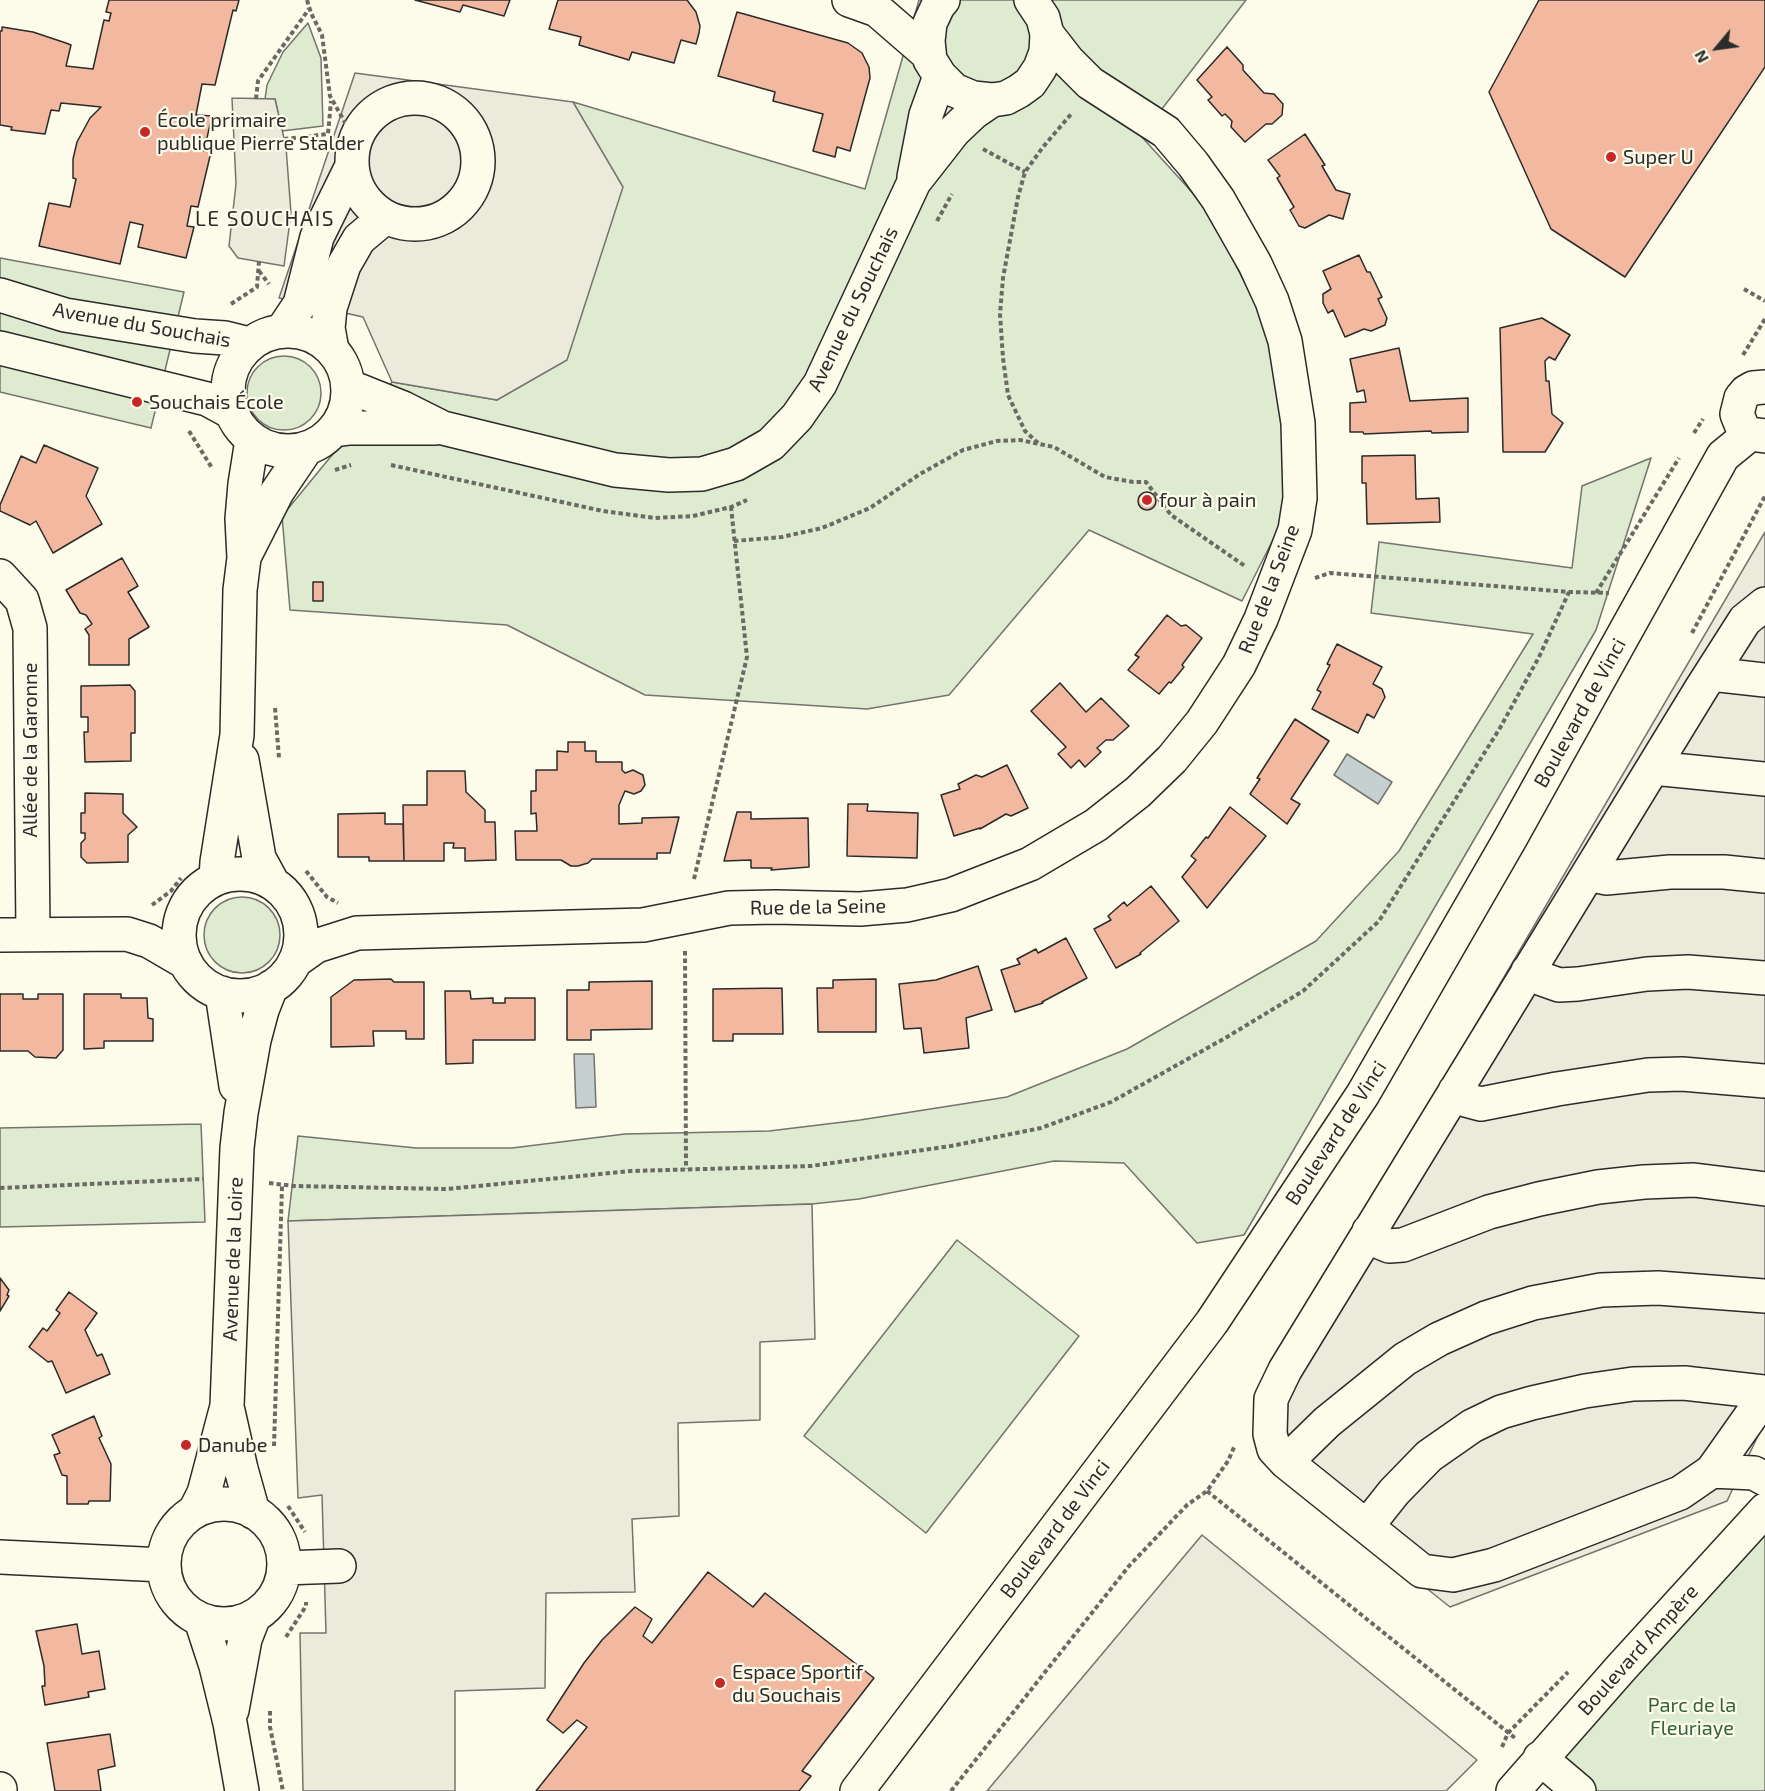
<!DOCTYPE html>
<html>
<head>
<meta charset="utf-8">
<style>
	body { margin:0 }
	#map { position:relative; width:1765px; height:1791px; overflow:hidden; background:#fdfbea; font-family:"Exo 2",sans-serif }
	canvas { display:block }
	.north { position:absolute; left:1687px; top:18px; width:60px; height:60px; -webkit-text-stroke:4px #fdfbea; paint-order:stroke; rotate:241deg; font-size:16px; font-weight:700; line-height:24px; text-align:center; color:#2b2b2b }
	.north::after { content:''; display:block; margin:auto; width:21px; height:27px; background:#2b2b2b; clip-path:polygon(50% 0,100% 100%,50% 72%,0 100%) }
</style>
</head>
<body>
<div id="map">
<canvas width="1765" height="1791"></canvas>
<div class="north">N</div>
</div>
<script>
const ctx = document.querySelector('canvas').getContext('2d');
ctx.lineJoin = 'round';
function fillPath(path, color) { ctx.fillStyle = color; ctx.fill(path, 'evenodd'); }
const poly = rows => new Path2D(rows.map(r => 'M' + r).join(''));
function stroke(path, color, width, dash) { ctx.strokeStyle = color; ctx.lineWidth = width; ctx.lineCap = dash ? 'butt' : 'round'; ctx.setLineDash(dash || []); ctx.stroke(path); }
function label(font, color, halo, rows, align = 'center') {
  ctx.font = font + ' "Exo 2",sans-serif'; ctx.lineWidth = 4.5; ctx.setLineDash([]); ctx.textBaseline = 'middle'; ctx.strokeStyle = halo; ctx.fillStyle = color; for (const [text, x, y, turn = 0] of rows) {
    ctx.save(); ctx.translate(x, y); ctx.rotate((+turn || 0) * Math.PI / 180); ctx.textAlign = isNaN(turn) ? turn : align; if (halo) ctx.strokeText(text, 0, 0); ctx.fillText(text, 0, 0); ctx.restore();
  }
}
const green = poly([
	[919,0,1246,0,1141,136,1209,211,1278,350,1286,514,1242,601,1089,530,949,695,867,709,645,695,507,625,290,610,282,516,392,382,497,400,590,134,573,102,865,189,919,0],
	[308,23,321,58,323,126,282,131,275,99,265,99,267,85,283,52,308,23],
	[0,258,184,292,151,428,0,392,0,258],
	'247 393a37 37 0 1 1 74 0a37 37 0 1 1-74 0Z',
	[1651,458,1596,630,1244,1235,1197,1243,1124,1163,1054,1161,859,1199,812,1204,288,1221,298,1136,416,1148,512,1148,625,1134,769,1131,860,1120,1007,1097,1127,1049,1316,941,1399,851,1533,634,1371,613,1379,542,1572,568,1582,486,1651,458],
	'204 935a38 38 0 1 1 76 0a38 38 0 1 1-76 0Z',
	[201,1124,205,1222,0,1227,0,1128,201,1124],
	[957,1240,1079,1336,926,1533,804,1436,957,1240],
	[1765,1501,1765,1791,1559,1791,1563,1755,1765,1501]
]);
const parking = poly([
	[355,73,573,102,623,187,567,360,497,400,392,382,363,317,279,298,355,73],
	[232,98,275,99,286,147,291,213,284,266,238,258,229,246,236,184,232,98],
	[1765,532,1765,1421,1727,1501,1450,1607,1273,1466,1283,1354,1765,532],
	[812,1204,815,1339,760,1342,760,1420,678,1423,679,1516,632,1519,635,1592,546,1593,545,1688,455,1691,455,1791,303,1791,300,1633,326,1633,322,1495,298,1498,288,1221,812,1204],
	[1202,1535,1477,1760,1446,1791,987,1791,1202,1535]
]);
const water = poly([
	[1347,754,1392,782,1378,804,1334,775,1347,754],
	[574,1054,594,1054,596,1107,576,1108,574,1054]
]);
const building = poly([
	[109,0,239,0,236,11,233,10,215,85,202,84,196,115,212,116,204,151,211,152,198,207,191,206,187,226,194,227,186,258,138,247,143,225,130,222,120,264,39,246,49,203,70,207,76,179,73,178,73,159,77,142,90,118,101,107,61,103,59,111,51,110,45,134,11,130,12,127,0,125,0,31,2,31,2,27,33,32,66,43,71,45,66,66,93,69,104,20,109,21,111,13,106,12,109,0],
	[415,0,510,0,504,16,463,5,460,12,415,0],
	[558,0,687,0,696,12,700,26,699,33,696,44,681,40,674,63,632,52,629,60,579,45,581,37,549,29,558,0],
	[1539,0,1765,0,1765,67,1625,277,1551,229,1489,92,1539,0],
	[737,12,848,43,862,53,869,67,870,78,850,151,837,147,835,157,813,151,823,114,773,101,775,92,718,76,737,12],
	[1227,47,1243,65,1243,70,1264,93,1274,94,1283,104,1282,115,1272,124,1266,124,1245,142,1231,127,1232,121,1225,114,1222,116,1208,100,1212,97,1197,80,1227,47],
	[1305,134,1325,165,1322,166,1336,190,1350,194,1343,219,1329,215,1305,228,1299,226,1290,210,1294,207,1277,178,1280,176,1268,160,1305,134],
	[1359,255,1367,272,1370,272,1382,297,1378,299,1387,318,1385,325,1371,331,1364,329,1345,337,1333,310,1328,313,1323,303,1323,294,1331,289,1323,271,1359,255],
	[1542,318,1570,335,1555,360,1549,357,1545,361,1546,381,1549,381,1552,414,1563,423,1545,452,1503,452,1500,328,1542,318],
	[1399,348,1410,401,1468,398,1468,432,1432,433,1431,431,1364,434,1363,432,1350,432,1350,403,1366,402,1364,390,1357,392,1350,359,1399,348],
	[44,445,98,468,86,496,102,524,53,553,36,521,30,525,0,511,0,505,21,456,36,463,44,445],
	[1415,455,1416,499,1439,498,1440,522,1367,524,1366,483,1362,483,1362,456,1415,455],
	'1138 501a9 9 0 1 1 18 0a9 9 0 1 1-18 0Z',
	[122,558,138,586,128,592,149,627,129,639,129,665,89,665,89,635,85,629,92,624,86,615,80,613,66,590,122,558],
	[313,582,323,582,323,601,313,601,313,582],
	[1167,615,1181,626,1186,625,1202,638,1182,665,1184,667,1171,683,1169,682,1159,694,1128,670,1139,657,1135,655,1167,615],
	[1337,644,1382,667,1373,684,1382,689,1385,697,1374,718,1367,714,1358,733,1312,709,1321,692,1317,690,1330,665,1327,664,1337,644],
	[1060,683,1086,712,1101,698,1129,726,1113,740,1106,740,1097,748,1101,752,1085,767,1079,760,1071,768,1058,754,1066,747,1031,711,1060,683],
	[130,685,135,691,135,733,131,733,131,761,85,762,84,732,88,732,88,717,81,717,81,686,130,685],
	[1295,719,1329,741,1291,799,1300,804,1287,824,1250,794,1260,779,1257,778,1295,719],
	[568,742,585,742,585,751,596,751,596,762,622,762,622,770,625,773,633,770,643,775,645,785,641,791,634,794,625,791,619,805,619,824,642,823,642,818,679,817,670,853,657,853,657,859,592,859,588,863,578,866,571,866,561,860,516,860,515,831,537,831,536,813,531,814,531,791,536,791,536,770,557,770,557,751,568,752,568,742],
	[1007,765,1028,808,1011,816,1006,814,980,829,980,828,954,836,941,795,960,789,958,784,976,775,982,777,1007,765],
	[427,771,465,771,466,792,485,810,485,822,495,822,496,860,465,861,465,848,453,848,454,843,444,843,444,861,404,861,403,805,427,805,427,771],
	[85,793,123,794,123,813,137,827,128,835,128,862,87,863,81,857,81,843,85,839,85,833,81,833,81,813,85,813,85,793],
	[848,804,868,804,867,811,918,813,917,858,847,856,848,804],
	[1230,807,1266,836,1207,908,1182,877,1196,860,1191,856,1206,837,1208,838,1230,807],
	[737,812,751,812,751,819,808,818,809,867,771,870,772,868,751,868,751,860,724,861,737,812],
	[385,813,385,824,403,824,404,861,369,861,369,857,338,857,338,814,385,813],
	[1151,886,1179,921,1140,953,1141,954,1116,968,1094,929,1111,920,1108,916,1124,902,1127,906,1151,886],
	[1066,938,1087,978,1042,1002,1043,1003,1015,1012,1001,970,1020,964,1017,959,1036,949,1038,953,1066,938],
	[978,966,992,1010,966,1018,969,1048,924,1053,921,1028,904,1029,899,984,936,980,978,966],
	[391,979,394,982,424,982,424,1039,406,1039,406,1031,373,1031,374,1046,331,1047,331,997,354,980,391,979],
	[876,979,876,1032,818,1032,817,988,833,988,833,980,876,979],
	[652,981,652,1029,591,1030,591,1040,567,1040,567,990,589,990,589,982,652,981],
	[782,988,783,1034,733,1034,733,1041,713,1041,713,989,782,988],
	[445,991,470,991,471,999,493,998,493,1003,505,1003,505,998,535,998,535,1040,473,1040,473,1063,446,1064,445,991],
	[0,994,23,994,23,999,38,999,38,994,63,994,63,1050,56,1058,35,1057,28,1051,0,1051,0,994],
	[84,994,121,994,121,998,147,998,148,1018,153,1019,153,1041,104,1041,104,1048,84,1049,84,994],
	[0,1278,9,1290,7,1295,9,1296,0,1311,0,1278],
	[69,1292,97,1313,85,1330,97,1356,102,1354,110,1374,66,1393,52,1361,48,1362,29,1347,43,1328,47,1331,60,1313,56,1310,69,1292],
	[94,1416,102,1436,99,1438,111,1464,110,1501,89,1501,88,1504,67,1504,67,1476,62,1475,54,1455,60,1453,52,1435,94,1416],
	[708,1572,753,1607,765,1593,874,1678,802,1771,811,1776,799,1791,536,1791,587,1727,577,1720,563,1733,547,1720,584,1663,602,1640,635,1607,652,1619,643,1636,652,1643,708,1572],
	[77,1624,82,1654,99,1651,105,1689,88,1692,89,1697,45,1705,42,1686,45,1686,44,1666,36,1631,77,1624],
	[110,1734,115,1766,98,1770,101,1791,55,1791,47,1743,110,1734]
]);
const path = poly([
	[307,0,311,13,322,35,330,96,351,133],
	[256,99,258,81,309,9],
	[284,139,328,134,331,101],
	[983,149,1025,172],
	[937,221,952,194],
	[259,271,269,284],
	[1744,289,1765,301],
	[231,304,257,287,259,261],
	[1743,355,1765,319],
	[189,431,212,468],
	[1694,433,1703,419],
	[1038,443,1025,431,1008,395,1003,358,1000,314,1003,278,1018,197,1025,172,1043,147,1072,113],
	[391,465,603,511,655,518,693,516,731,507,747,500],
	[335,470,351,465],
	[734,541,782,537,822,528,870,508,920,474,963,450,997,441,1020,440,1054,447,1105,477,1133,482,1146,482,1171,515,1245,566],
	[1315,578,1330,573,1569,592,1609,593],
	[1596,593,1679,458],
	[1692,633,1765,496],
	[275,708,279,758],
	[306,871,327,897,338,903],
	[694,879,747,657,731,507],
	[152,905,171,891,181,878],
	[685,951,686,1169],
	[269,1183,294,1186,447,1189,631,1171,811,1166,951,1146,1041,1128,1111,1102,1227,1037,1303,991,1379,921,1500,728,1539,657,1569,592],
	[0,1188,203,1179],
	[274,1446,282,1186],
	[1207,1491,1515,1738],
	[288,1506,305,1532],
	[286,1637,306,1606,306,1602],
	[270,1711,270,1727,283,1791],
	[1502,1747,1508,1733,1568,1672],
	[951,1791,1129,1566,1187,1505,1207,1491,1228,1461,1235,1445]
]);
const minor = poly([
	[849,0,877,10,929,55],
	[943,0,938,6,930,23,928,41,930,60,940,76,954,90,973,98,992,100,1006,98,1019,91,1030,83,1040,68,1046,52,1047,34,1043,18,1031,0],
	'352 161a63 63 0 1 1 126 0a63 63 0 1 1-126 0Z',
	[914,177,926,115,940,76],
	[0,295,65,315,195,336,225,338,249,344],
	[282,331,300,304,317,237,351,168],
	'228 391a60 60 0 1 1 120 0a60 60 0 1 1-120 0Z',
	[0,348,207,399,231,412],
	[332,350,328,328,330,308,344,265,359,239,384,218],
	[348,386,403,408,443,428,615,470,669,475,702,474,736,464,771,444,797,417,820,384,914,182,954,131,973,113,992,100],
	[334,430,350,428,435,428],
	[244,557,277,492,306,449],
	[0,576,22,600,30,628,33,934],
	[1765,604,1745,620,1701,689,1285,1370,1271,1399,1270,1434,1274,1449,1286,1462,1422,1571,1453,1575,1494,1565,1680,1493,1712,1471,1765,1396],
	[1711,674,1765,680],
	[242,760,259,858,272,882],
	[1653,768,1765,779],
	[1588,874,1606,878,1670,872,1724,872,1765,876],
	'179 935a61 61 0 1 1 122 0a61 61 0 1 1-122 0Z',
	[216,878,217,862,237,735,240,590,244,558,242,519,245,484,252,440],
	[0,935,127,934,149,941,185,962],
	[295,961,316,946,357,933,643,925,729,908,776,907,860,909,907,905,951,895,1030,864,1096,825,1138,792,1172,759,1202,722,1239,665,1261,619,1295,530,1300,498,1298,423,1285,341,1272,301,1255,264,1218,199,1193,164,1166,132,1090,83,1068,61,1047,34],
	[1528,971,1542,979,1559,985,1578,984,1647,974,1688,972,1765,978],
	[222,993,236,1086],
	[1455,1091,1466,1100,1481,1104,1557,1089,1648,1075,1682,1074,1765,1081],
	[1369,1231,1377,1241,1389,1246,1403,1245,1489,1212,1539,1199,1598,1187,1644,1182,1694,1180,1765,1189],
	[228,1411,241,1469,253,1512],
	[1286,1462,1327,1422,1405,1359,1439,1339,1486,1318,1533,1303,1601,1290,1658,1288,1765,1296],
	[1712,1471,1754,1473,1765,1479],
	'164 1564a60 60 0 1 1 120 0a60 60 0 1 1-120 0Z',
	[195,1511,204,1493,227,1406,237,1148,241,1113,254,1040,262,1010,271,987],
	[1367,1526,1394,1492,1429,1456,1472,1426,1501,1412,1532,1403,1585,1391,1633,1384,1684,1383,1765,1392],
	[0,1557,163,1565],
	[284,1568,339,1566],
	[201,1620,216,1666,230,1723,242,1791],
	[232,1710,245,1639,254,1616],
	[1540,1758,1579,1791],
	[0,1789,0,1791],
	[1513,1791,1621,1668,1765,1510]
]);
const major = poly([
	[1765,387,1753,388,1746,392,1741,398,1737,414,1743,429,1750,434,1765,436],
	[857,1791,1212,1322,1363,1094,1510,839,1723,456,1750,434]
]);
const markers = [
	[145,132,6,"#c62828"],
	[1611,157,6,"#c62828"],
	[137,402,6,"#c62828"],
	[1147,500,6,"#c62828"],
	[186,1445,6,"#c62828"],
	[720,1683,6,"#c62828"]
];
const poiNames = [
	["École primaire",157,120],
	["publique Pierre Stalder",157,143],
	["Super U",1623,157],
	["Souchais École",149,402],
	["four à pain",1159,500],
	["Danube",198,1445],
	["Espace Sportif",732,1672],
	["du Souchais",732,1695]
];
const streetNames = [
	["Avenue du Souchais",853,309,-64],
	["Avenue du Souchais",142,325,10],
	["Rue de la Seine",1269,589,-69],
	["Boulevard de Vinci",1580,713,-61],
	["Allée de la Garonne",30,750,-90],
	["Rue de la Seine",818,907,-1],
	["Boulevard de Vinci",1336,1133,-57],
	["Avenue de la Loire",233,1259,-88],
	["Boulevard de Vinci",1055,1529,-53],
	["Boulevard Ampère",1638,1650,-48]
];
const parkNames = [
	["Parc de la",1692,1705],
	["Fleuriaye",1692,1728]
];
const neighbourhoodNames = [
	["LE SOUCHAIS",265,219]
];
fillPath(green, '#deebd1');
stroke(green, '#74746e', 1.5);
fillPath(parking, '#eceadb');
stroke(parking, '#74746e', 1.5);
fillPath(water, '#c7d0d0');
stroke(water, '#74746e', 1.5);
fillPath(building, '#f2b8a0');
stroke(building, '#2b2b2b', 1.5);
stroke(minor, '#2b2b2b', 36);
stroke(major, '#2b2b2b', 36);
stroke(path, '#6a6964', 4, [4.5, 3]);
stroke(minor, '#fdfbea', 33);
stroke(major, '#fdfbea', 33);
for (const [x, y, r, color] of markers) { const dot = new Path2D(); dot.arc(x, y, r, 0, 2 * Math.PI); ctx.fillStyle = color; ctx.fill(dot); stroke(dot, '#fdfbea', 2); }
label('20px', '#2b2b2b', '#fdfbea', poiNames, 'left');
label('20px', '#2b2b2b', '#fdfbea', streetNames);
label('20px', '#34623c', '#fdfbea', parkNames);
ctx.letterSpacing = '1.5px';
label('21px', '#2b2b2b', '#fdfbea', neighbourhoodNames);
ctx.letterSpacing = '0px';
</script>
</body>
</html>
